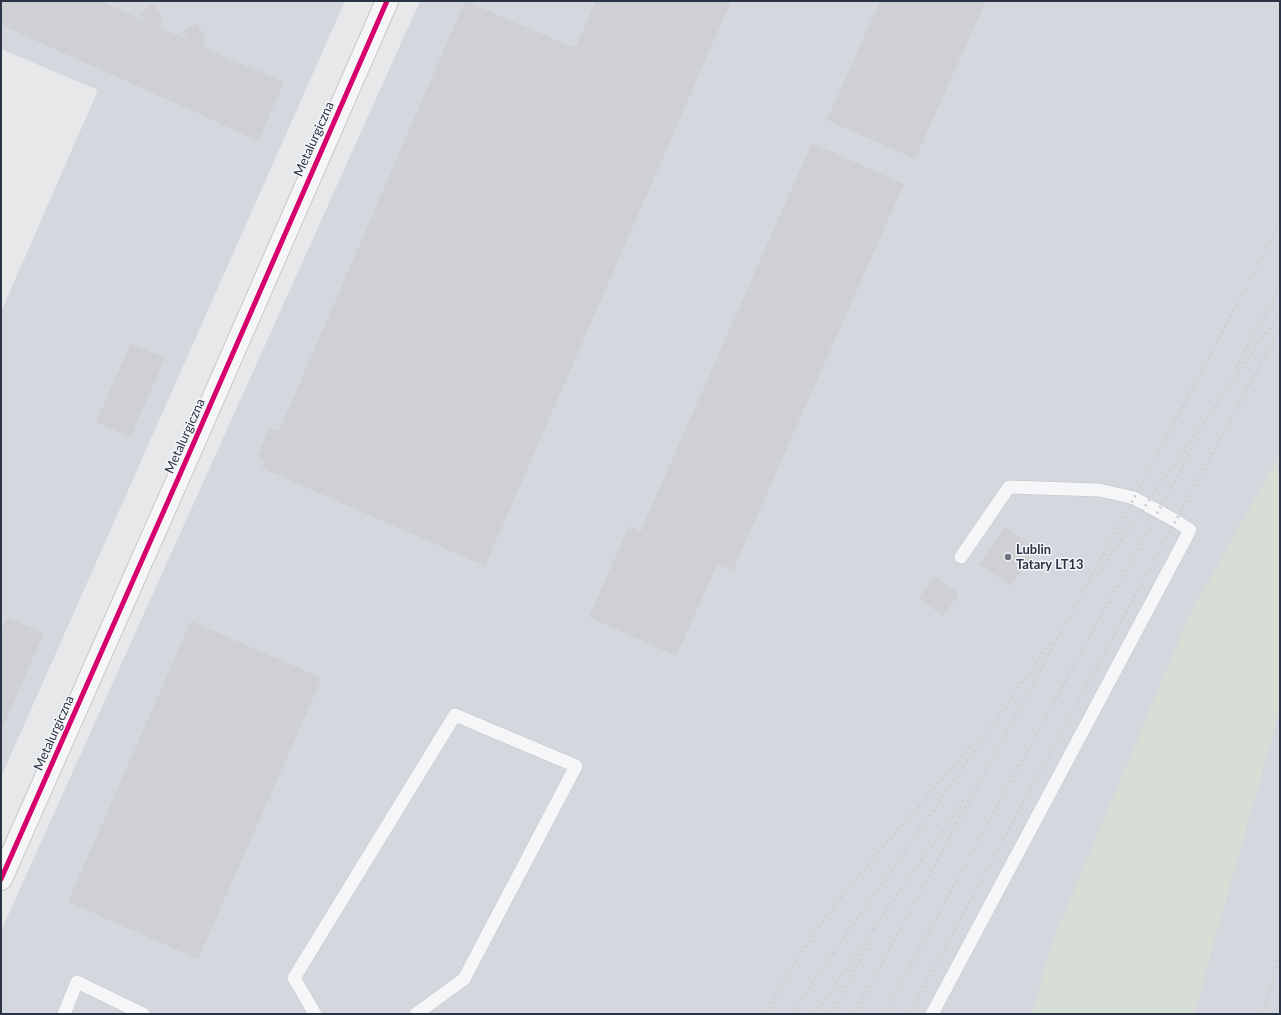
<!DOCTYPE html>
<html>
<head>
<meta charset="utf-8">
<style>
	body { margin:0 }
	#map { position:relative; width:1281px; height:1015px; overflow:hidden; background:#e6e8ea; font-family:Lato,sans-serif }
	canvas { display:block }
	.frame { position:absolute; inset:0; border:2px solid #2b3445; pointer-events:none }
</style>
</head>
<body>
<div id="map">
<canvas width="1281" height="1015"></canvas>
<div class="frame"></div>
</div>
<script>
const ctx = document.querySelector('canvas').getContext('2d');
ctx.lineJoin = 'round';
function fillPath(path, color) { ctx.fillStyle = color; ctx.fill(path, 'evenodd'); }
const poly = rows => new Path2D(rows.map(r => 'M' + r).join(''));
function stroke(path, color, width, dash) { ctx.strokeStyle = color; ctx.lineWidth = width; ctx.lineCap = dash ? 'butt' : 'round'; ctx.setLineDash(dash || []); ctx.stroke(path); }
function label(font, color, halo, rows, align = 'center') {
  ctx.font = font + ' Lato,sans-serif'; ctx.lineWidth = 3; ctx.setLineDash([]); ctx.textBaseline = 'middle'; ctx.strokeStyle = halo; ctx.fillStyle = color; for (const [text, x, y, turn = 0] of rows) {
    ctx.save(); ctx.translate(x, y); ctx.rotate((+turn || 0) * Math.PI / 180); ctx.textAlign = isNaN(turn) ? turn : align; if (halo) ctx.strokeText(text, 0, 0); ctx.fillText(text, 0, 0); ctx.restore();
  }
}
const built = poly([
	[1,1,345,1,1,777,1,312,98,90,1,49],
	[420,1,1280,1,1280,1014,1,1014,1,931]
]);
const green = poly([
	[1280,454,1280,709,1194,1014,1032,1014,1052,943,1190,614]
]);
const building = poly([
	[1,1,101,1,145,21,140,13,153,4,163,18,159,27,188,40,182,32,196,23,206,37,202,46,247,67,245,73,249,64,250,65,250,67,284,82,258,141,223,125,223,127,221,126,222,124,1,25],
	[465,1,575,48,596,1,731,1,485,566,262,468,265,461,257,457,270,427,279,431],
	[880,1,986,1,915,159,827,120],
	[812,143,904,184,733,570,717,565,676,656,589,617,629,526,698,557,641,530],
	[131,343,165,358,130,437,96,422],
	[1005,527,1037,549,1011,586,979,564],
	[935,577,959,594,943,616,919,598],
	[7,617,44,633,1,731,1,630],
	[191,621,322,678,198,959,68,902]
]);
const service = poly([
	[64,1014,77,982,143,1014],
	[315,1014,294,978,455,715,576,766,464,979,416,1014],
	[932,1014,1190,530,1176,521,1134,498,1117,494,1099,490,1009,487,961,557]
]);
const minor = poly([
	[1,879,181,472,387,1]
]);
const rail = poly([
	[1236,368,1280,287],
	[1097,575,1280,313],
	[765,1014,788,974,817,929,850,886,973,743],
	[793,1014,814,981,1050,643],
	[815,1014,911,875,966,797],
	[831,1014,871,940],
	[854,1014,1134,498,1280,224],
	[884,1014,1196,442],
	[909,1014,1280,328],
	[1263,1014,1280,955]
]);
const cycleway = poly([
	[1,879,181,472,387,1]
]);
const markers = [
	[1008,557,4,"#6c737f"]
];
const streetNames = [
	["Metalurgiczna",314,139,-66],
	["Metalurgiczna",185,436,-66],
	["Metalurgiczna",54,733,-66]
];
const poiNames = [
	["Lublin",1016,550],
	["Tatary LT13",1016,565]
];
fillPath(built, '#d4d7dd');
fillPath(green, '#d6ded6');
fillPath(building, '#ced0d3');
stroke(service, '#c4c6c8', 14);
stroke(minor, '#c4c6c8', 24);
stroke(service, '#f5f6f7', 13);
stroke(minor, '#f5f6f7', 22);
stroke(rail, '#cecfd2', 3, [2, 4]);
stroke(cycleway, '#d6006c', 5);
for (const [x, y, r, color] of markers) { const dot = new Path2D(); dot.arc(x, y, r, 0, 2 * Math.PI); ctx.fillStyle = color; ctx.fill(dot); stroke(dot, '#f4f6f9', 1.5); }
label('13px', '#2b3445', '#f4f6f9', streetNames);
label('bold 13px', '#2b3445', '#f4f6f9', poiNames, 'left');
</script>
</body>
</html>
